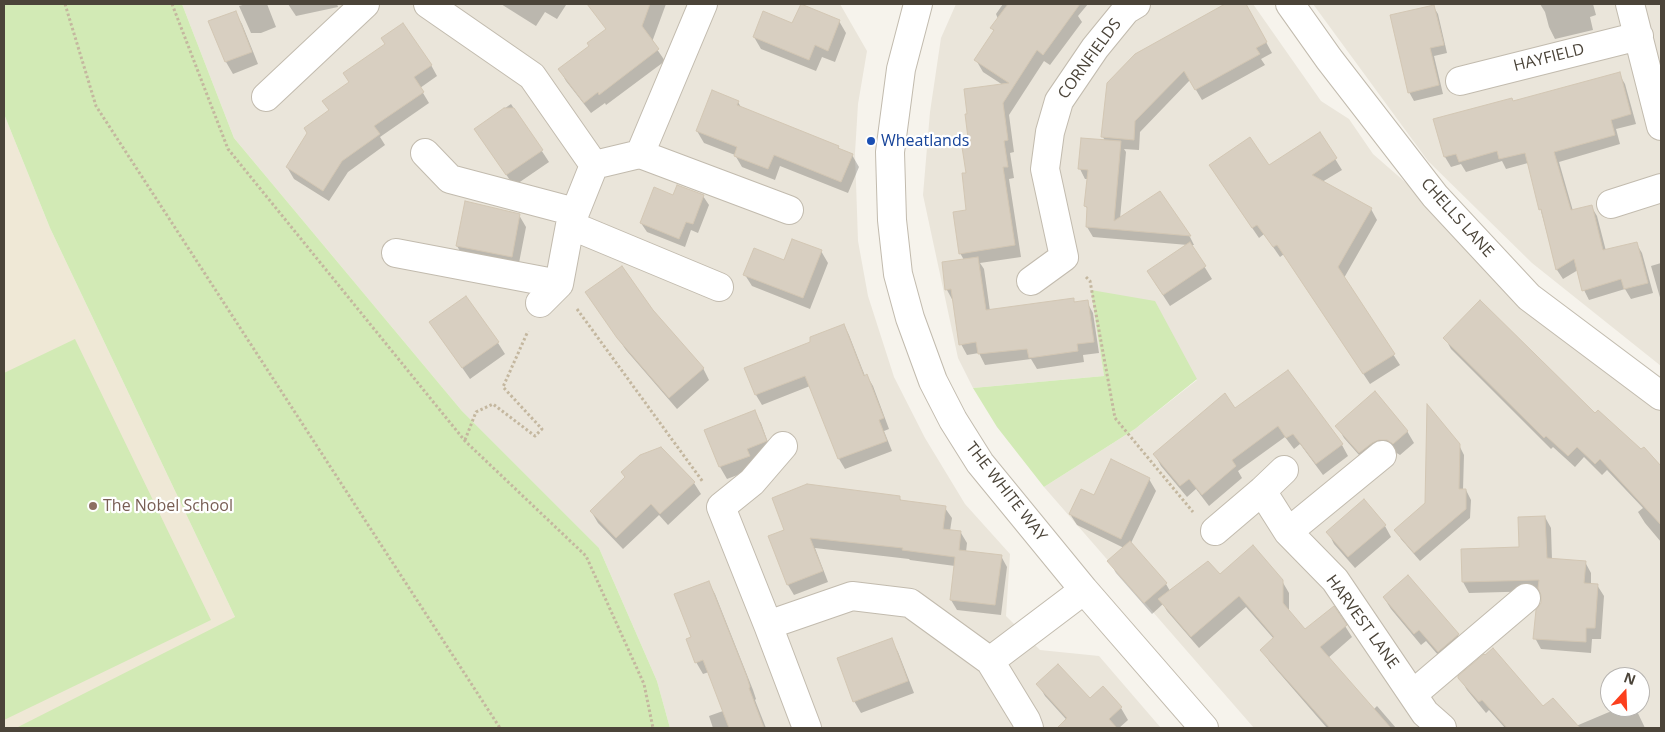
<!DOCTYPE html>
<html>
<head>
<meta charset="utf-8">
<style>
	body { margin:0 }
	#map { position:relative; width:1665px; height:732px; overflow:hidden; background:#f6f3ec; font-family:"Open Sans",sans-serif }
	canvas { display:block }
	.frame { position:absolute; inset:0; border:5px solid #4b4439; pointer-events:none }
	.north { position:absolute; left:1600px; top:667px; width:50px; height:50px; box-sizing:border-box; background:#fff; border:1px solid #b7b4b0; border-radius:50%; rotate:20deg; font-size:14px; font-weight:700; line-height:20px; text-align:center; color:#4b4439 }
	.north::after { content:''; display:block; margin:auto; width:18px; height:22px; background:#fc3f1d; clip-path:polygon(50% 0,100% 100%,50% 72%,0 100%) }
</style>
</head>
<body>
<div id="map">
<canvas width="1665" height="732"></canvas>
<div class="frame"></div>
<div class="north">N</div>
</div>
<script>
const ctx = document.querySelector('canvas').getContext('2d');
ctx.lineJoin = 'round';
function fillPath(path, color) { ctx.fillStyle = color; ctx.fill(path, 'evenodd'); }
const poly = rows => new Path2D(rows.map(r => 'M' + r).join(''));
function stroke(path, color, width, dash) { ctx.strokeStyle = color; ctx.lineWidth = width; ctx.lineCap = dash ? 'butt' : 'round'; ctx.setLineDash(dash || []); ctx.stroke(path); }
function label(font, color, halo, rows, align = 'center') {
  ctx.font = font + ' "Open Sans",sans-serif'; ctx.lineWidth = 4.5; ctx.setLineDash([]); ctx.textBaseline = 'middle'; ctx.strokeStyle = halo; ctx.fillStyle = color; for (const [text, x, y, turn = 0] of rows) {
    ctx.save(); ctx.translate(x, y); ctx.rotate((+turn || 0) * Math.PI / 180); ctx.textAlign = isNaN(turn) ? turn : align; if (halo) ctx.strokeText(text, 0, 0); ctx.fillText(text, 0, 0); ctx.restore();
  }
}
const residential = poly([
	[182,4,840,4,867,51,858,104,855,153,858,241,868,296,894,377,925,438,965,504,1010,554,1006,616,1040,650,1099,656,1161,728,670,728,657,681,599,548,462,411,234,138],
	[956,4,1253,4,1321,101,1349,119,1373,154,1452,223,1496,282,1661,408,1661,728,1254,728,1044,487,1135,429,1197,380,1092,290,1104,376,973,388,958,358,923,195,930,112,941,38],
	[1610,677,1640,677,1640,707,1610,707],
	[1313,4,1661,4,1661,366,1532,263,1428,161]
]);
const education = poly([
	[4,114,50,228,235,617,300,728,4,728]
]);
const green = poly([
	[4,4,182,4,234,138,462,411,599,548,657,681,670,728,16,728,235,617,50,228,4,114],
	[1091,290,1155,301,1197,379,1135,429,1044,487,997,427,973,388,1104,376],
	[75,339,211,620,4,720,4,373]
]);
const shadow = poly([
	[246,4,267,4,276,27,261,33,251,33,239,6],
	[288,4,337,4,338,7,296,16],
	[501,4,566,4,566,5,557,19,545,12,536,26],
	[627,4,666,4,652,42,665,61,606,105,605,103,591,113,566,81,560,70,590,47,607,30,603,22],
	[1003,4,1088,4,1078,16,1082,22,1050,65,1044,61,1009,115,1014,152,1010,153,1014,178,1009,179,1021,257,980,263,984,269,990,311,1073,299,1075,303,1087,302,1093,313,1099,353,1083,355,1084,362,1037,369,1031,359,985,365,979,353,967,355,961,344,953,301,947,290,964,260,960,253,967,212,967,174,971,147,1003,85,983,72,976,60,994,32,992,28,998,19,996,14],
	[1228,4,1245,4,1272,53,1261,59,1265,65,1202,100,1190,80,1140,132,1139,150,1124,149,1126,152,1120,219,1160,193,1190,237,1194,245,1191,245,1212,279,1170,306,1155,283,1188,245,1093,237,1087,227,1088,211,1086,206,1088,179,1085,179,1080,169,1105,141,1103,137,1108,83,1136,54],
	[1540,4,1593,4,1596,15,1590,17,1593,30,1555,39,1549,27,1545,12],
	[1433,6,1438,14,1447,53,1434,56,1443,94,1414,101,1409,92],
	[235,12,242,24,258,64,233,74,226,62,210,22],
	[839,21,846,33,835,62,822,57,816,71,761,49,754,37,793,25],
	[431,65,437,76,420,88,429,103,380,137,385,145,348,172,329,201,294,179,287,167,309,133],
	[1619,74,1625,84,1636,124,1616,129,1620,144,1559,162,1573,211,1591,206,1597,216,1606,251,1636,243,1642,253,1653,293,1631,299,1625,289,1589,300,1584,290,1578,270,1563,279,1557,270,1528,163,1506,169,1502,161,1466,172,1461,164,1451,167,1445,157,1435,120,1513,103],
	[738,102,742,109,838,147,841,151,852,155,859,167,848,193,780,166,775,180,742,167,735,155,704,143,697,131],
	[511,104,549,162,514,186,475,129],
	[1319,133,1342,170,1322,182,1371,209,1377,220,1344,278,1400,365,1370,384,1284,254,1280,257,1264,234,1259,238,1216,175,1269,167],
	[674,196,703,196,709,205,698,233,691,230,685,247,647,232,641,223],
	[519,215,526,227,518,268,464,258,457,246],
	[821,251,828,263,810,309,752,286,745,275],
	[1661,263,1661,301,1651,266],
	[594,304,703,368,709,380,677,409,626,350],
	[431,323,498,343,505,354,470,379],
	[844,325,849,335,865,376,867,376,873,386,889,429,884,431,892,451,845,469,839,459,810,386,762,405,756,395,811,343],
	[1445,338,1595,415,1641,451,1644,449,1661,467,1661,542,1645,523,1638,512,1643,508,1607,470,1602,475,1584,457,1575,467,1553,447,1551,449,1451,349],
	[1235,410,1342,445,1348,456,1323,475,1300,444,1294,449,1285,437,1238,471,1242,478,1209,506,1196,489,1187,497,1161,466,1155,455],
	[754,411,761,423,772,454,756,468,727,479,720,467,706,430],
	[1337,426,1407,431,1414,443,1400,455,1395,452,1367,464,1344,438],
	[1459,445,1464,455,1463,490,1466,490,1471,500,1470,518,1420,561,1401,539,1396,530,1426,504],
	[1149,479,1156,491,1131,543,1166,584,1170,591,1220,576,1282,581,1289,593,1289,612,1304,630,1345,626,1352,637,1328,658,1373,710,1377,706,1396,728,1327,728,1269,661,1262,650,1274,639,1246,607,1199,648,1167,611,1163,604,1152,614,1116,573,1109,561,1124,548,1077,525,1070,514,1095,497],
	[694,483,701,494,668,525,659,515,623,549,598,523,591,511],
	[899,497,902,502,945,508,952,518,950,531,961,533,967,543,966,552,1001,556,1007,567,1001,615,957,610,951,600,955,566,910,560,909,559,815,548,828,582,794,595,788,585,770,537],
	[1545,517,1551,528,1552,560,1585,562,1591,573,1591,584,1597,585,1604,596,1601,639,1592,639,1591,653,1541,649,1535,638,1542,603,1541,591,1469,593,1463,582,1520,548],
	[1385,526,1391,537,1355,568,1334,544,1328,532],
	[1408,577,1458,635,1465,647,1445,663,1426,641,1421,645,1391,609,1384,598],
	[708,582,715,594,753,690,756,699,755,700,766,728,713,728,709,716,723,711,709,672,703,674,696,662,693,638],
	[891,640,898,652,914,693,861,713,854,701],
	[1460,678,1543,708,1576,726,1621,707,1635,707,1645,728,1505,728,1489,710,1486,713,1467,690],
	[1038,684,1090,700,1103,688,1121,708,1128,720,1119,728,1074,728,1045,696]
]);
const building = poly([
	[587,4,650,4,642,26,659,49,599,95,598,92,584,103,558,69,589,46,587,43,606,29,587,4],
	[801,4,840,20,828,51,815,45,809,60,753,37,763,11,792,23,801,4],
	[1008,4,1080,4,1043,55,1037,50,1003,103,1008,140,1004,141,1008,167,1003,167,1015,245,959,254,953,212,966,210,962,173,966,173,962,147,969,146,965,114,967,114,964,89,1009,83,974,60,994,30,990,28,1008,4],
	[1225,4,1246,4,1267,42,1256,48,1260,54,1195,90,1184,71,1135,121,1134,140,1101,137,1107,83,1135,54,1225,4],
	[1434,5,1444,45,1430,48,1439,85,1408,93,1390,15,1434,5],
	[236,11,252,52,225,62,208,21,236,11],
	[403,23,432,65,414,77,424,92,374,126,380,134,342,161,323,191,286,167,307,133,304,128,329,110,322,101,349,82,343,73,385,44,381,38,403,23],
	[1620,72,1631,114,1611,120,1615,135,1554,152,1571,210,1592,205,1603,250,1637,242,1648,283,1624,289,1621,279,1582,291,1574,259,1556,270,1541,209,1539,210,1525,153,1499,159,1497,151,1459,162,1456,154,1444,157,1433,119,1512,98,1513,101,1620,72],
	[712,90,739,101,737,105,839,146,838,148,853,154,841,182,774,155,768,169,734,156,737,147,696,131,712,90],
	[504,108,514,108,543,150,506,175,474,129,504,108],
	[1320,132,1337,158,1312,175,1372,208,1338,267,1395,354,1363,374,1277,245,1273,247,1257,225,1252,228,1209,165,1250,137,1269,165,1320,132],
	[1081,138,1121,141,1114,221,1160,191,1191,236,1086,227,1087,207,1084,206,1088,170,1078,169,1081,138],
	[677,185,704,195,693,224,686,222,679,239,640,223,654,187,673,195,677,185],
	[465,201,520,214,512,257,456,246,465,201],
	[792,239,822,250,803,298,743,275,754,248,784,260,792,239],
	[1190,242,1206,266,1163,295,1147,271,1190,242],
	[978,257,986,310,1074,298,1074,302,1088,300,1094,342,1077,344,1078,351,1029,358,1027,349,978,354,976,342,959,345,951,289,945,290,942,262,978,257],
	[622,266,653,310,704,368,669,398,617,338,585,292,622,266],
	[466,296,499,342,462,368,429,322,466,296],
	[1480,300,1595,413,1598,410,1641,449,1644,447,1661,466,1661,525,1600,459,1595,464,1577,447,1568,456,1546,436,1544,438,1443,338,1480,300],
	[844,324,864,376,867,374,884,418,879,420,887,441,838,459,805,376,755,395,744,368,810,342,810,337,844,324],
	[1288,370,1343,444,1316,464,1293,434,1286,438,1278,426,1232,460,1236,466,1202,495,1189,479,1180,486,1153,454,1225,393,1235,408,1288,370],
	[1375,391,1408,431,1393,444,1387,440,1379,440,1372,443,1359,453,1335,426,1375,391],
	[1427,404,1460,444,1459,489,1466,489,1466,509,1414,553,1394,530,1425,503,1427,404],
	[755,410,767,441,747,449,750,456,719,467,704,430,755,410],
	[661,447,695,482,660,514,651,504,616,538,590,511,625,477,621,472,640,455,661,447],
	[1111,459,1150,478,1121,539,1069,514,1081,489,1094,495,1111,459],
	[807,484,900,496,900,500,946,506,943,529,961,531,959,550,1002,555,995,605,950,600,955,557,902,550,903,548,810,538,823,571,787,585,768,536,784,530,772,498,807,484],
	[1364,499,1386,525,1348,557,1326,532,1364,499],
	[1545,516,1547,558,1586,561,1584,583,1598,584,1595,628,1586,628,1586,642,1533,639,1536,610,1541,603,1541,595,1538,588,1539,580,1462,582,1461,549,1519,547,1518,517,1545,516],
	[1130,541,1167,583,1144,603,1107,561,1130,541],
	[1253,545,1283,580,1283,603,1305,629,1334,606,1347,625,1320,647,1391,728,1330,728,1260,650,1274,637,1239,596,1191,637,1158,599,1208,561,1220,574,1253,545],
	[1408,575,1459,634,1438,652,1419,630,1414,634,1383,597,1408,575],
	[709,581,747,677,750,687,749,688,764,728,729,728,703,660,695,663,686,639,691,637,674,594,709,581],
	[892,638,908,681,853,702,837,658,892,638],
	[1493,648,1543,706,1553,698,1580,728,1507,728,1482,700,1479,702,1458,678,1458,676,1484,654,1485,655,1493,648],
	[1058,664,1090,698,1103,686,1122,707,1109,719,1117,728,1057,728,1067,718,1036,684,1058,664]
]);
const path = poly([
	[65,4,96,106,500,728],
	[172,4,228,149,465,441,586,556,644,684,653,728],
	[1086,277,1090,281,1115,418,1193,512],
	[577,309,703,482],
	[465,440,476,412,493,404,535,436,542,429,503,387,528,331]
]);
const minor = poly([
	[428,4,532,76,594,165],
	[918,4,901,69,890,152,892,220,898,274,910,318,933,381,953,420,980,463,1084,590,1204,728],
	[1290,4,1329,59,1435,196,1529,297,1661,396],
	[1630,4,1661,126],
	[1460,81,1639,36],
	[266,97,365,4],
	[425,153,450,179,575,212],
	[640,154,789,210],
	[1611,204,1661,188],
	[570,225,719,287],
	[396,253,559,284],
	[1031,281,1064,257,1045,169,1050,132,1059,101,1095,48,1126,10,1136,4],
	[540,303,559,284,570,225,594,165,640,154,703,4],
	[783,446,752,482,721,507,768,625,852,596,910,603,990,661,1084,590],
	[1262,491,1288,532,1335,580,1425,713,1442,728],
	[1215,531,1262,491,1284,470],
	[1288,532,1382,455],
	[768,625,807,728],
	[990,661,1026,720,1029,728],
	[1413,694,1526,598]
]);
const markers = [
	[871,141,5,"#1a4fb4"],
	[93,506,5,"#8d6e63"]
];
const streetNames = [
	["HAYFIELD",1549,58,-14],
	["CORNFIELDS",1090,59,-54],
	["CHELLS LANE",1457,218,48],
	["THE WHITE WAY",1006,492,52],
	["HARVEST LANE",1362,622,54]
];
const transitNames = [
	["Wheatlands",881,141]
];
const educationNames = [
	["The Nobel School",103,506]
];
fillPath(residential, '#eae5da');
fillPath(education, '#efe8d6');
fillPath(green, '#d2eab5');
fillPath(shadow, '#0003');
fillPath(building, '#d8cfc1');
stroke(building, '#d3c7b4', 1);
stroke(minor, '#c2bbae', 30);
stroke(path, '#c4b79f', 3, [2.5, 2.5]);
stroke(minor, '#fff', 28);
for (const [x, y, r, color] of markers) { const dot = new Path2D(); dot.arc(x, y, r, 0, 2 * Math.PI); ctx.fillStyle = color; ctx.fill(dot); stroke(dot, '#fff', 2); }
label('16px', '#4b4439', '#fff', streetNames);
label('16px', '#164399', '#fff', transitNames, 'left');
label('16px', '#785e54', '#fff', educationNames, 'left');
</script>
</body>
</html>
